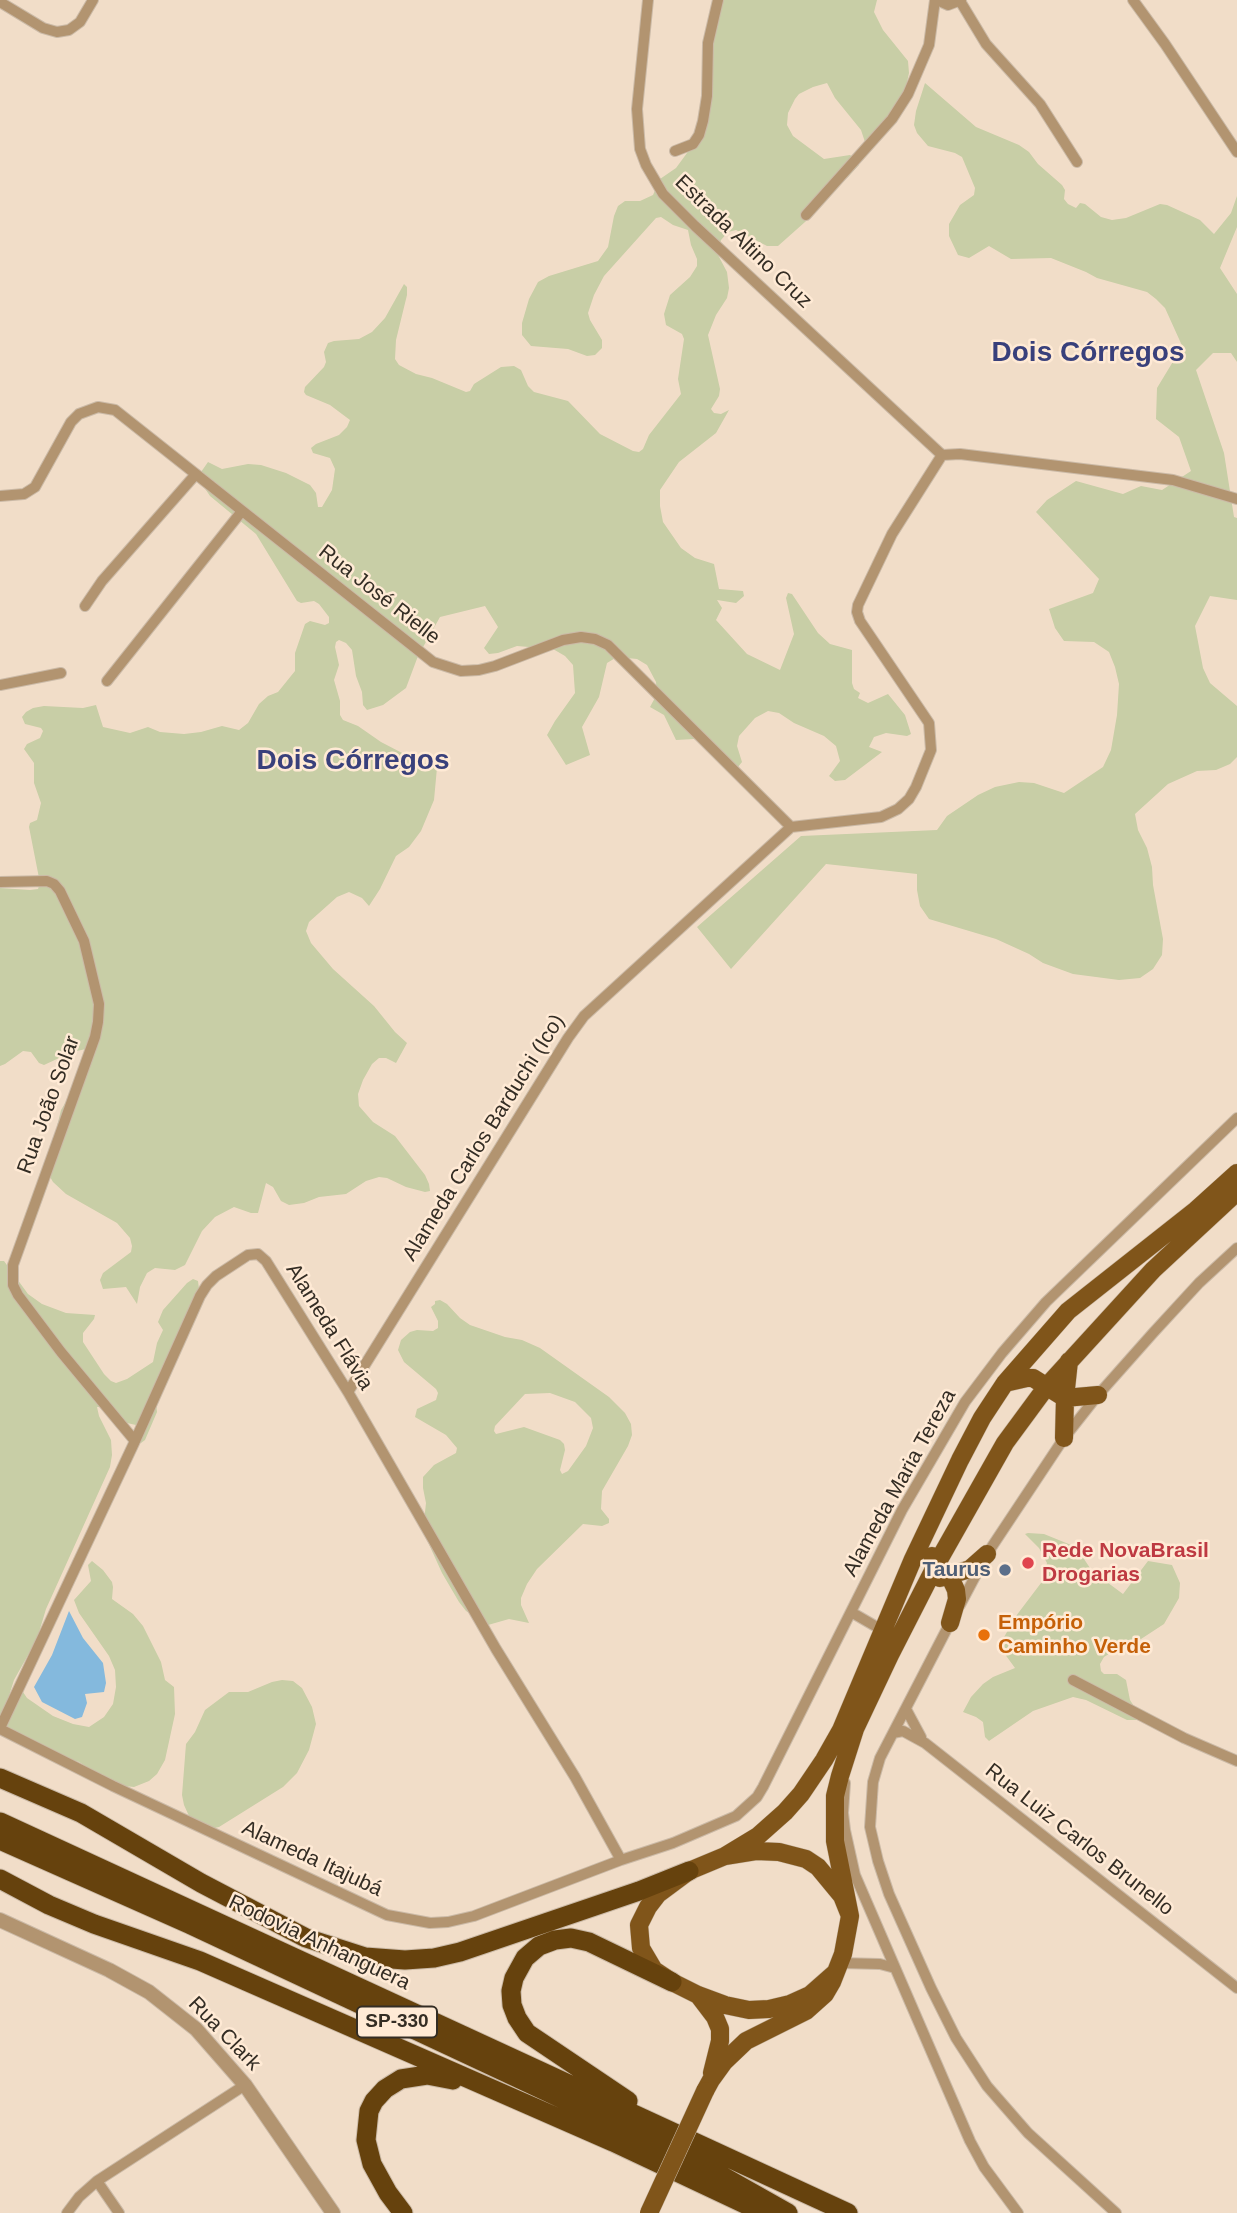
<!DOCTYPE html>
<html>
<head>
<meta charset="utf-8">
<style>
	body { margin:0 }
	canvas { display:block; background:#f1ddc8 }
</style>
</head>
<body>
<canvas width="1237" height="2213"></canvas>
<script>
const ctx = document.querySelector('canvas').getContext('2d');
ctx.lineJoin = 'round';
function fillPath(path, color) { ctx.fillStyle = color; ctx.fill(path, 'evenodd'); }
const poly = rows => new Path2D(rows.map(r => 'M' + r).join(''));
function stroke(path, color, width, dash) { ctx.strokeStyle = color; ctx.lineWidth = width; ctx.lineCap = dash ? 'butt' : 'round'; ctx.setLineDash(dash || []); ctx.stroke(path); }
function label(font, color, halo, rows, align = 'center') {
  ctx.font = font + ' Arial,sans-serif'; ctx.lineWidth = 5; ctx.setLineDash([]); ctx.textBaseline = 'middle'; ctx.strokeStyle = halo; ctx.fillStyle = color; for (const [text, x, y, turn = 0] of rows) {
    ctx.save(); ctx.translate(x, y); ctx.rotate((+turn || 0) * Math.PI / 180); ctx.textAlign = isNaN(turn) ? turn : align; if (halo) ctx.strokeText(text, 0, 0); ctx.fillText(text, 0, 0); ctx.restore();
  }
}
const green = poly([
	[719,0,877,0,874,12,883,30,908,61,909,73,901,110,865,142,861,130,835,98,827,83,813,87,799,94,795,99,788,113,787,125,793,136,824,159,850,155,857,160,859,165,848,177,827,188,814,214,778,246,767,246,736,230,728,232,721,240,717,253,727,272,729,288,727,298,716,315,708,335,720,389,719,396,711,409,714,413,721,414,729,410,716,433,679,462,660,490,660,506,663,522,681,548,695,558,714,564,719,589,743,591,744,596,736,603,717,600,722,608,716,620,747,654,780,670,794,634,786,598,788,593,792,594,818,633,830,644,852,650,852,683,854,689,860,693,858,698,868,703,888,694,905,715,911,734,907,736,886,733,874,737,869,747,882,752,845,780,835,781,829,776,840,761,836,746,824,736,794,723,779,713,768,711,755,718,739,736,737,746,742,762,738,767,731,767,700,742,694,739,676,740,664,715,650,707,657,694,656,682,647,665,637,659,617,657,607,663,599,697,582,727,590,755,566,765,547,735,555,721,575,693,573,665,565,656,553,649,517,646,498,653,489,654,484,648,498,627,485,606,440,617,418,656,406,688,383,705,367,710,363,705,362,692,356,676,352,650,346,643,339,640,336,642,335,647,339,665,334,680,340,701,340,715,343,720,358,726,381,742,406,755,417,756,423,763,428,764,438,757,434,800,421,831,409,847,396,856,380,889,369,906,362,898,349,892,337,897,309,922,306,931,311,943,333,969,374,1006,395,1032,407,1043,396,1063,386,1058,379,1058,372,1064,363,1080,358,1094,359,1106,373,1122,395,1136,425,1175,429,1184,430,1191,425,1192,406,1187,387,1178,379,1177,366,1181,346,1194,319,1197,304,1203,289,1205,281,1201,273,1187,266,1183,258,1213,251,1213,234,1207,215,1217,202,1231,185,1265,175,1270,155,1268,147,1273,140,1287,137,1304,126,1287,103,1289,100,1280,103,1273,131,1252,132,1246,130,1238,117,1223,66,1194,53,1182,49,1175,50,1155,61,1110,75,1087,86,1049,72,1052,44,1065,39,1063,31,1052,23,1051,5,1064,0,1066,0,888,30,890,38,889,40,883,29,827,30,823,37,820,41,803,34,783,34,763,24,749,27,744,40,738,43,731,41,728,25,724,22,717,26,712,33,708,44,706,83,708,96,705,103,727,130,733,148,727,160,732,184,734,201,732,222,726,239,730,248,723,259,704,268,696,278,692,295,671,295,653,305,624,310,621,325,625,329,623,329,617,319,604,314,601,301,603,297,601,256,534,210,496,202,484,201,472,208,462,222,469,248,464,261,465,286,473,310,485,316,493,318,507,322,507,332,490,335,469,330,458,313,453,311,448,316,444,339,435,347,427,350,420,330,405,306,395,304,392,305,387,324,367,326,362,324,352,328,343,334,341,359,339,372,332,385,318,404,284,407,287,407,295,396,340,395,359,399,365,416,374,432,378,466,392,470,391,474,384,501,367,514,366,521,370,528,386,534,392,568,401,600,434,633,451,639,452,643,449,649,435,681,394,678,379,684,339,682,334,666,325,664,314,670,295,690,277,697,266,697,259,691,245,688,230,673,225,661,217,656,218,604,276,594,295,588,313,590,320,602,340,602,348,595,355,587,356,568,349,531,346,522,335,522,323,529,299,538,282,549,276,598,261,608,247,614,216,618,206,625,201,640,201,653,195,660,179,676,168,687,153,698,131],
	[925,83,976,127,1019,145,1029,152,1038,164,1062,185,1065,190,1064,199,1068,204,1076,208,1080,203,1085,204,1101,217,1112,220,1126,218,1160,204,1167,205,1200,220,1214,234,1231,213,1237,196,1237,227,1220,268,1237,294,1237,362,1231,353,1213,353,1196,370,1224,453,1234,517,1237,518,1237,600,1210,596,1195,626,1203,668,1210,683,1237,706,1237,757,1230,764,1216,770,1197,771,1168,784,1135,814,1138,830,1147,848,1152,867,1153,885,1163,939,1162,955,1153,969,1140,978,1119,980,1073,974,1043,963,1029,954,996,939,929,919,920,906,917,890,917,874,826,864,731,969,697,927,801,836,937,830,947,816,978,795,995,787,1019,782,1034,783,1064,793,1103,767,1111,750,1117,715,1119,684,1115,667,1109,652,1094,642,1064,641,1055,628,1049,609,1093,593,1099,579,1036,512,1047,500,1076,481,1123,494,1141,486,1162,490,1191,471,1179,437,1156,419,1157,388,1177,355,1184,350,1165,308,1156,299,1147,292,1097,278,1086,272,1051,258,1011,259,989,246,969,258,958,255,949,236,949,224,960,205,974,195,975,188,962,157,955,153,928,146,917,133,914,125,916,111],
	[0,1261,4,1261,28,1294,42,1304,66,1313,95,1315,94,1319,83,1333,83,1342,104,1374,111,1381,116,1383,127,1379,153,1362,157,1343,163,1330,158,1322,163,1310,187,1283,193,1279,198,1281,199,1289,155,1394,157,1412,145,1440,141,1443,138,1441,136,1425,118,1421,102,1407,97,1407,99,1416,111,1440,112,1455,110,1467,46,1609,37,1639,14,1680,8,1699,21,1689,27,1698,53,1716,73,1724,89,1727,104,1717,113,1704,116,1687,115,1670,109,1656,79,1613,74,1600,91,1581,88,1565,92,1561,103,1570,112,1582,113,1587,112,1599,133,1614,143,1626,161,1662,165,1680,174,1687,175,1714,165,1760,157,1774,149,1781,134,1787,124,1786,101,1776,79,1762,46,1751,0,1726],
	[440,1300,447,1304,460,1318,470,1325,505,1337,522,1340,540,1348,609,1397,625,1413,631,1424,632,1435,628,1446,602,1491,601,1509,609,1519,609,1523,602,1526,583,1524,537,1569,527,1584,521,1598,521,1605,529,1623,509,1619,488,1625,466,1611,459,1602,442,1573,427,1540,424,1521,426,1503,423,1488,423,1477,434,1465,456,1453,457,1448,446,1435,415,1417,417,1409,436,1400,438,1393,436,1389,404,1362,398,1350,401,1340,410,1332,417,1330,433,1331,438,1328,438,1321,431,1307,435,1304,435,1301],
	[550,1393,575,1402,591,1418,593,1428,586,1446,568,1471,562,1474,560,1470,565,1450,564,1444,560,1440,524,1427,496,1434,494,1431,495,1426,525,1394],
	[1028,1533,1044,1534,1076,1547,1092,1571,1123,1594,1148,1561,1172,1565,1180,1583,1179,1598,1164,1624,1141,1639,1112,1652,1104,1657,1100,1664,1101,1671,1104,1674,1117,1674,1126,1680,1130,1700,1139,1714,1138,1720,1127,1720,1086,1700,1073,1697,1033,1711,989,1741,985,1737,983,1722,976,1717,963,1712,971,1697,983,1684,993,1677,1015,1668,999,1646,1016,1616,1041,1583,1047,1563,1039,1548,1025,1534],
	[282,1680,293,1681,302,1688,312,1707,316,1724,309,1750,297,1773,283,1787,219,1827,210,1829,203,1827,189,1816,184,1805,182,1795,186,1744,195,1732,205,1710,229,1692,248,1692,272,1682]
]);
const water = poly([
	[69,1611,83,1638,103,1663,106,1683,104,1692,85,1694,87,1703,82,1717,75,1719,42,1702,34,1687,52,1655]
]);
const minor = poly([
	[648,0,637,109,640,149,646,165,663,194,695,226,942,455],
	[937,0,948,5,961,0],
	[1133,0,1165,44,1237,152],
	[960,1,986,44,1040,104,1077,162],
	[0,2,43,28,57,32,69,30,80,22,93,0],
	[675,151,693,144,699,135,703,121,707,96,708,43,718,0],
	[806,215,892,119,908,94,929,45,935,0],
	[942,455,960,454,1173,480,1237,499],
	[0,496,24,494,35,487,71,422,79,414,98,407,115,410,433,662,461,671,479,670,495,666,563,640,581,637,595,639,608,645,791,827],
	[85,606,102,581,196,474],
	[107,681,242,511],
	[0,685,61,673],
	[0,882,47,881,54,884,60,891,84,941,99,1004,98,1022,95,1037,13,1265,13,1285,18,1295,61,1352,135,1441],
	[348,1392,568,1038,584,1016,791,827,881,817,898,809,909,799,916,787,931,750,929,723,860,621,857,612,858,605,892,534,942,455],
	[960,1605,987,1554,1064,1438,1098,1395,1153,1333,1199,1283,1237,1248],
	[851,1612,882,1630],
	[952,1619,880,1758,873,1782,870,1827,878,1861,889,1894,931,1988,956,2038,987,2086,1028,2133,1116,2213],
	[1073,1680,1184,1738,1237,1761],
	[906,1709,921,1737],
	[0,1728,135,1441,200,1296,207,1285,216,1276,248,1255,258,1254,266,1261,348,1392,496,1649,575,1777,621,1860],
	[0,1729,113,1786,387,1915,430,1923,448,1922,474,1916,621,1860,673,1843,736,1816,757,1797,763,1787,902,1510,965,1402,1002,1353,1046,1302,1237,1118],
	[893,1733,903,1731,925,1743,1237,1988],
	[845,1783,843,1813,845,1830,855,1875,970,2141,984,2167,1018,2213],
	[840,1963,880,1964,895,1968],
	[97,2181,119,2213],
	[67,2213,79,2197,97,2181,245,2085]
]);
const tertiary = poly([
	[0,1920,109,1970,149,1992,196,2029,245,2085,333,2213]
]);
const primary = poly([
	[1005,1383,1027,1378,1033,1378,1065,1398,1098,1395],
	[1064,1438,1065,1398,1069,1361],
	[932,1556,936,1565,949,1575,956,1590,957,1599,950,1623],
	[940,1578,970,1569,987,1554],
	[725,1856,758,1836,785,1812,801,1794,824,1760,841,1730,913,1559,960,1460,982,1418,1005,1383,1068,1311,1196,1210,1237,1173],
	[850,1916,835,1841,835,1796,840,1776,855,1729,890,1655,936,1565,1005,1443,1047,1386,1153,1270,1237,1192],
	[699,1996,715,2017,720,2029,720,2041,712,2073],
	[705,2091,711,2080,724,2062,746,2041,806,2011,825,1994,832,1982,843,1954,850,1916,842,1896,818,1867,806,1859,779,1852,756,1851,725,1856,689,1871,658,1894,648,1907,639,1925,641,1948,654,1970,672,1982,698,1995,725,2005,749,2010,769,2009,790,2004,810,1995,835,1973]
]);
const motorway = poly([
	[0,1778,81,1813,201,1883,306,1938,365,1957,405,1960,434,1958,460,1952,639,1891,689,1871],
	[0,1822,848,2213],
	[0,1840,189,1924,703,2165,788,2213],
	[0,1879,49,1905,94,1924,200,1961,613,2142,764,2213],
	[628,2101,527,2033,517,2018,512,2005,511,1991,514,1978,525,1958,539,1946,555,1940,571,1938,589,1942,672,1982],
	[403,2213,388,2193,372,2164,366,2140,369,2111,374,2101,385,2089,401,2079,427,2075,453,2080]
]);
const primaryBridge = poly([
	[649,2213,705,2091]
]);
const markers = [
	[1028,1563,7,"#e0444e"],
	[1005,1570,7,"#5c6f8a"],
	[984,1635,7,"#e8710a"]
];
const shields = [
	[397,2022,80]
];
const shieldNames = [
	["SP-330",397,2022]
];
const streetNames = [
	["Estrada Altino Cruz",743,242,44],
	["Rua José Rielle",379,595,38],
	["Rua João Solar",49,1105,-70],
	["Alameda Carlos Barduchi (Ico)",484,1138,-58],
	["Alameda Flávia",329,1327,58],
	["Alameda Maria Tereza",900,1483,-61],
	["Rua Luiz Carlos Brunello",1079,1840,38],
	["Alameda Itajubá",312,1859,25],
	["Rodovia Anhanguera",319,1943,25],
	["Rua Clark",224,2034,46]
];
const healthNames = [
	["Rede NovaBrasil",1042,1551],
	["Drogarias",1042,1575]
];
const serviceNames = [
	["Taurus",991,1570]
];
const foodNames = [
	["Empório",998,1623],
	["Caminho Verde",998,1647]
];
const districtNames = [
	["Dois Córregos",1088,353],
	["Dois Córregos",353,761]
];
fillPath(green, '#c8cea6');
fillPath(water, '#84b9dd');
stroke(minor, '#cbbaa7', 12);
stroke(tertiary, '#cbbaa7', 16);
stroke(primary, '#cbbaa7', 19);
stroke(motorway, '#cbbaa7', 21);
stroke(minor, '#b29470', 10);
stroke(tertiary, '#b29470', 14);
stroke(primary, '#80551a', 18);
stroke(motorway, '#66420d', 19);
stroke(primaryBridge, '#cbbaa7', 19, []);
stroke(primaryBridge, '#80551a', 18);
for (const [x, y, r, color] of markers) { const dot = new Path2D(); dot.arc(x, y, r, 0, 2 * Math.PI); ctx.fillStyle = color; ctx.fill(dot); stroke(dot, '#ffead5', 2.5); }
for (const [x, y, w] of shields) { const box = new Path2D(); box.roundRect(x - w / 2, y - 15.5, w, 31, 5); ctx.fillStyle = '#ffead5'; ctx.fill(box); stroke(box, '#342d24', 2); }
label('bold 19px', '#342d24', null, shieldNames);
label('21px', '#342d24', '#ffead5', streetNames);
label('bold 21px', '#be3a42', '#ffead5', healthNames, 'left');
label('bold 21px', '#4e5e75', '#ffead5', serviceNames, 'right');
label('bold 21px', '#c56008', '#ffead5', foodNames, 'left');
label('bold 28px', '#39407b', '#ffead5', districtNames);
</script>
</body>
</html>
